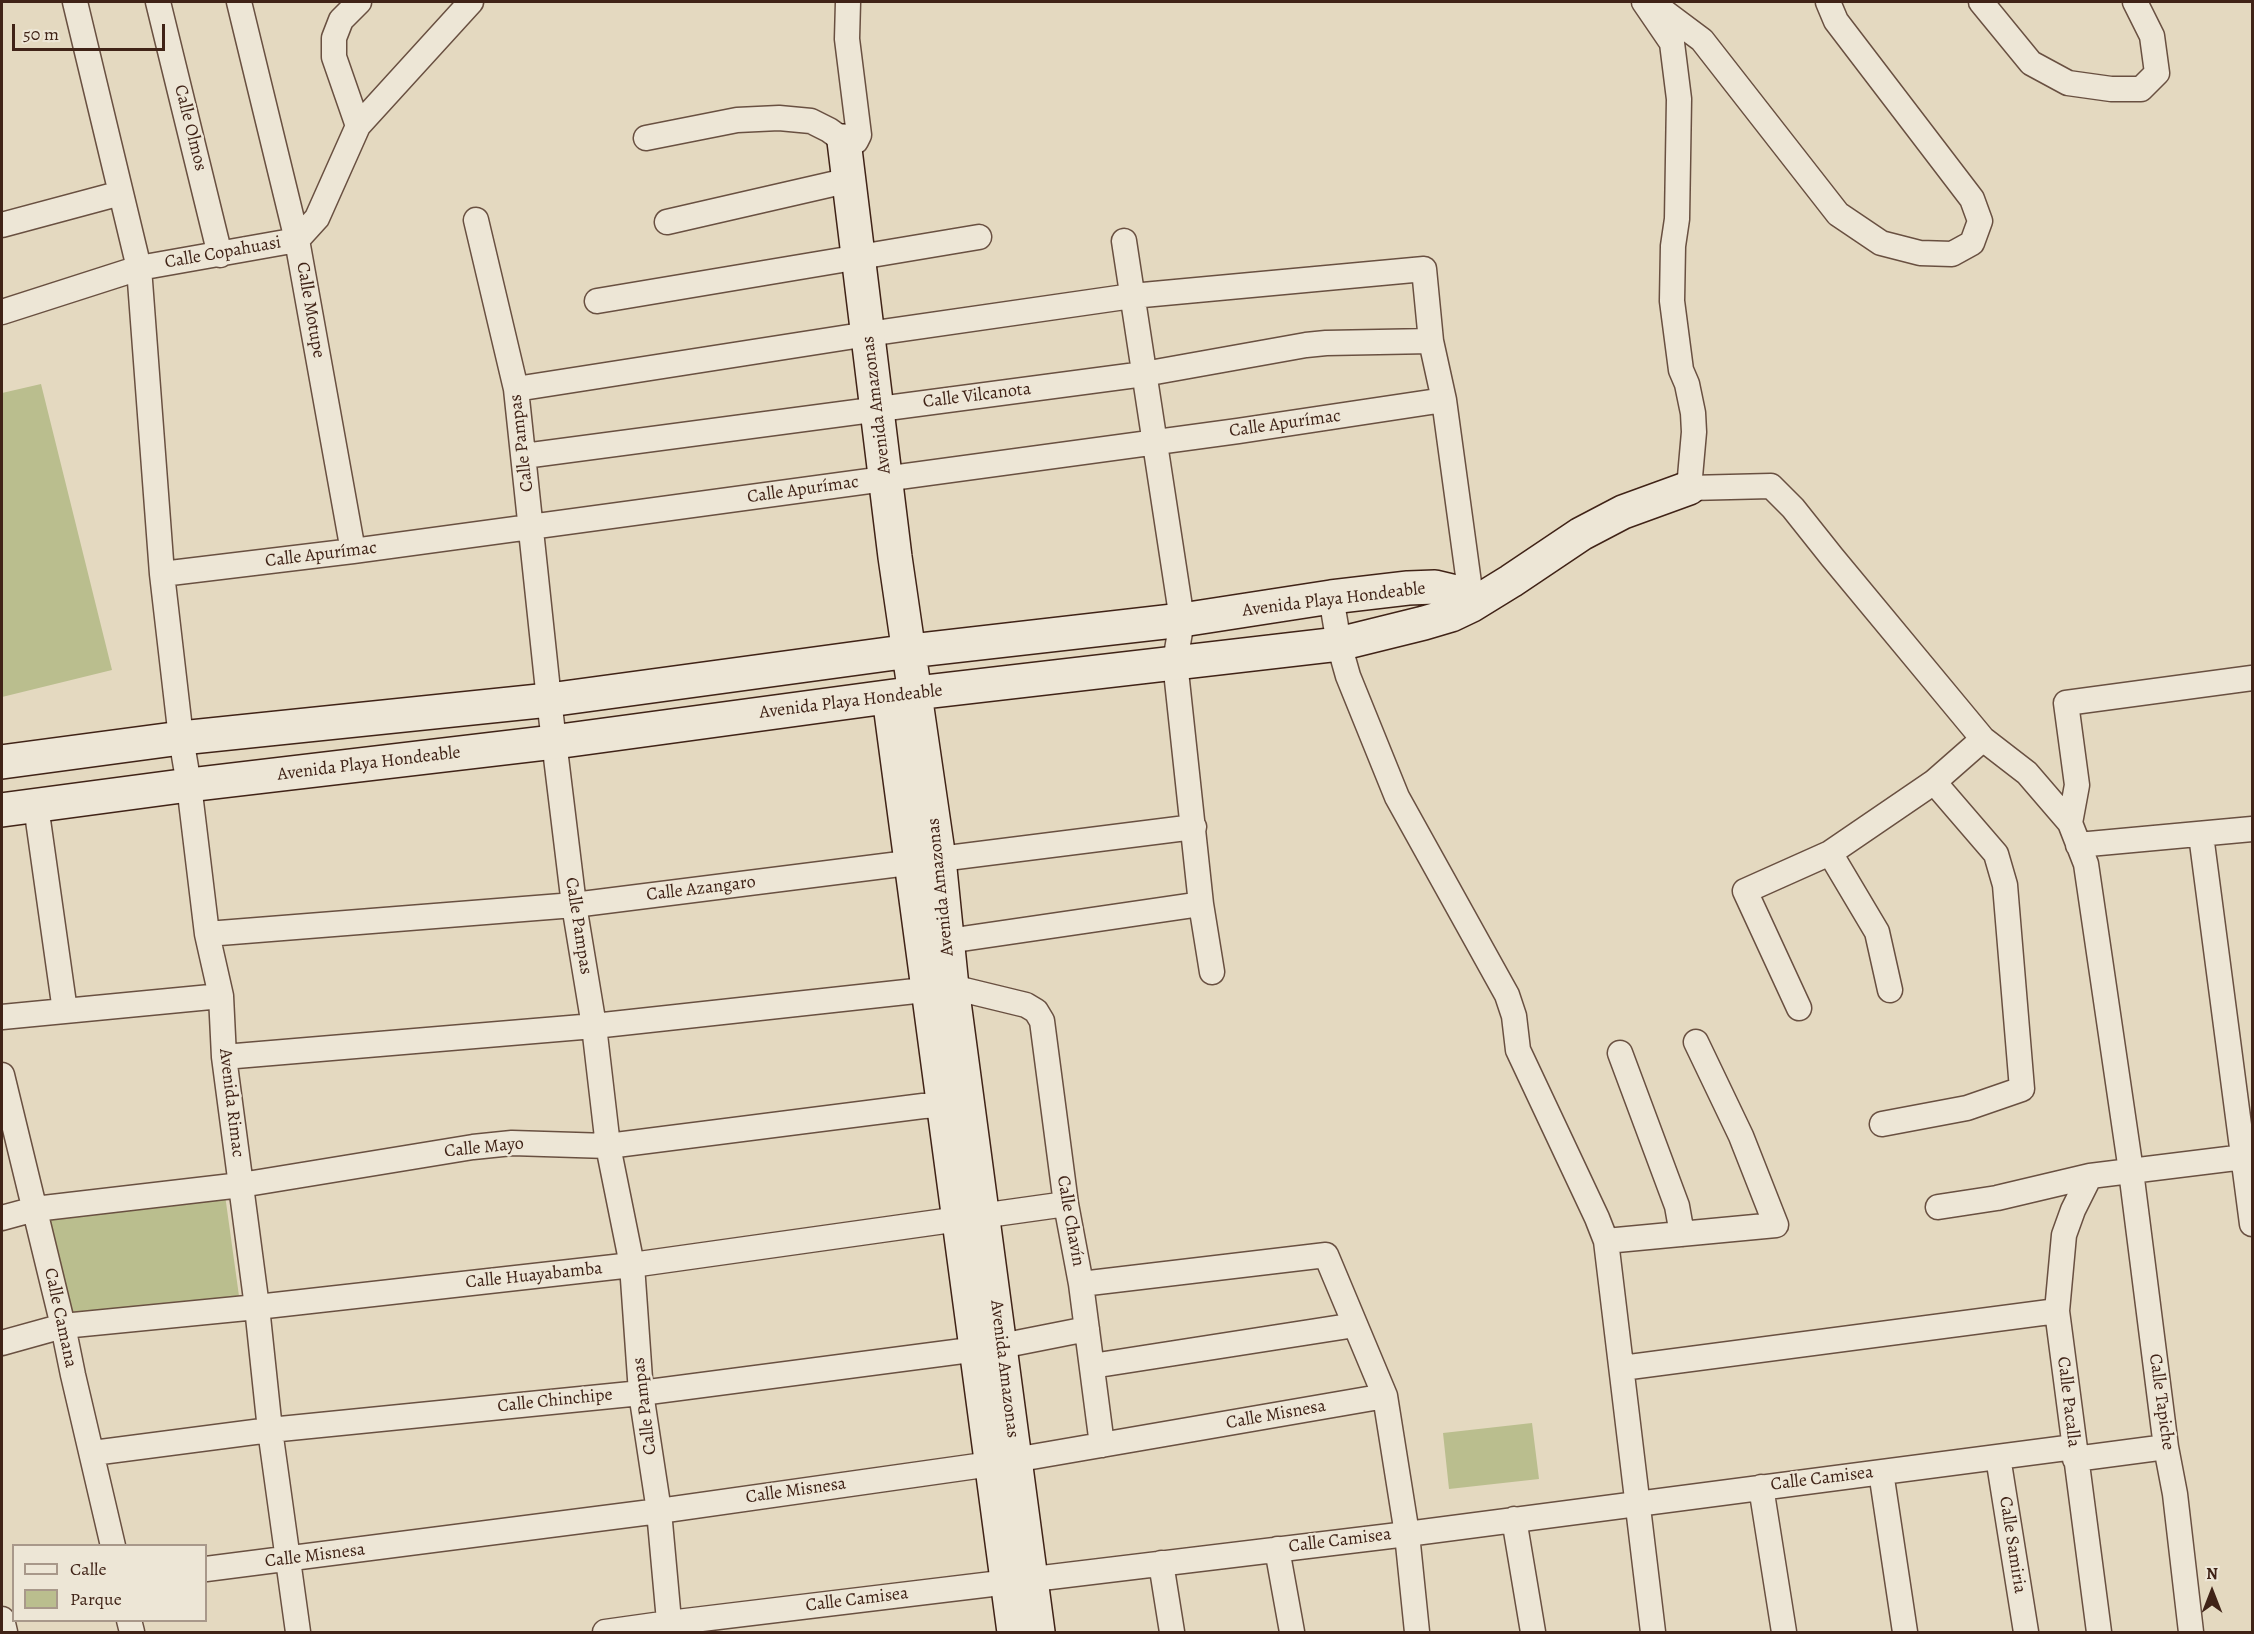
<!DOCTYPE html>
<html>
<head>
<meta charset="utf-8">
<style>
	body { margin:0 }
	#map { position:relative; width:2254px; height:1634px; overflow:hidden; background:#e4d9c0; font-family:Alegreya,serif }
	canvas { display:block }
	.frame { position:absolute; inset:0; border:3px solid #402317; pointer-events:none }
	.legend { position:absolute; left:12px; top:1544px; width:195px; height:78px; box-sizing:border-box; background:#ede6d6; border:2px solid #a8988a; margin:0; padding:8px 10px; list-style:none; font-size:18px; color:#402317 }
	.legend li { display:flex; align-items:center; gap:12px; height:30px }
	.legend b { width:30px; border:2px solid #a8988a }
	.north { position:absolute; left:2182px; top:1562px; width:60px; height:60px; -webkit-text-stroke:4px #ede6d6; paint-order:stroke; rotate:0deg; font-size:16px; font-weight:700; line-height:24px; text-align:center; color:#402317 }
	.north::after { content:''; display:block; margin:auto; width:21px; height:27px; background:#402317; clip-path:polygon(50% 0,100% 100%,50% 72%,0 100%) }
	.scale { position:absolute; left:12px; top:24px; width:153px; height:27px; box-sizing:border-box; border:3px solid #402317; border-top:0; padding-left:8px; font-size:18px; line-height:21px; white-space:nowrap; color:#402317; -webkit-text-stroke:4px #ede6d6; paint-order:stroke }
</style>
</head>
<body>
<div id="map">
<canvas width="2254" height="1634"></canvas>
<div class="frame"></div>
<ul class="legend">
<li><b style="height:8px;background:#ede6d6"></b>Calle</li>
<li><b style="height:16px;background:#babe8e"></b>Parque</li>
</ul>
<div class="north">N</div>
<div class="scale">50 m</div>
</div>
<script>
const ctx = document.querySelector('canvas').getContext('2d');
ctx.lineJoin = 'round';
function fillPath(path, color) { ctx.fillStyle = color; ctx.fill(path, 'evenodd'); }
const poly = rows => new Path2D(rows.map(r => 'M' + r).join(''));
function stroke(path, color, width, dash) { ctx.strokeStyle = color; ctx.lineWidth = width; ctx.lineCap = dash ? 'butt' : 'round'; ctx.setLineDash(dash || []); ctx.stroke(path); }
function label(font, color, halo, rows, align = 'center') {
  ctx.font = font + ' Alegreya,serif'; ctx.lineWidth = 5; ctx.setLineDash([]); ctx.textBaseline = 'middle'; ctx.strokeStyle = halo; ctx.fillStyle = color; for (const [text, x, y, turn = 0] of rows) {
    ctx.save(); ctx.translate(x, y); ctx.rotate((+turn || 0) * Math.PI / 180); ctx.textAlign = isNaN(turn) ? turn : align; if (halo) ctx.strokeText(text, 0, 0); ctx.fillText(text, 0, 0); ctx.restore();
  }
}
const green = poly([
	[41,384,112,670,2,697,2,393],
	[225,1195,239,1296,73,1316,47,1213],
	[1532,1423,1539,1479,1449,1489,1443,1433]
]);
const street = poly([
	[75,2,139,268,162,574,181,738,189,785,207,934,221,996,224,1057,257,1307,270,1430,298,1632],
	[158,2,220,255],
	[239,2,297,240,353,551],
	[1644,2,1672,43,1679,99,1677,219,1673,246,1672,301,1681,370,1687,384,1693,413,1694,432,1689,488,1771,486,1793,508,1832,557,1983,739,2027,773,2070,823,2086,864,2131,1171,2166,1447,2175,1494,2191,1632],
	[1651,2,1702,40,1838,214,1881,243,1920,253,1952,254,1972,243,1980,221,1972,199,1836,21,1828,2],
	[1981,2,2031,63,2068,83,2111,89,2141,89,2157,73,2152,36,2135,2],
	[358,126,334,57,334,38,341,20,359,2],
	[646,138,737,120,779,118,811,121,829,130,847,143,856,141,859,135,847,39,848,2],
	[476,220,516,389,549,700,574,905,594,1026,608,1146,632,1265,641,1393,659,1511,670,1632],
	[667,222,850,180],
	[2,225,121,193],
	[1124,241,1182,620,1175,662,1201,904,1212,972],
	[597,301,979,237],
	[2,312,139,268,297,240,317,218,358,126,471,2],
	[516,389,868,334,1132,296,1424,269,1431,341,1444,400,1472,605],
	[524,456,1144,374,1306,345,1326,343,1431,341],
	[162,574,353,551,1238,431,1444,400],
	[1331,597,1339,644,1348,676,1397,797,1507,995,1514,1016,1518,1050,1597,1218,1606,1241,1653,1632],
	[36,806,65,1011],
	[2070,823,2077,785,2066,703,2252,678],
	[2201,835,2252,1224],
	[2078,845,2252,829],
	[1830,853,1877,932,1890,990],
	[207,934,574,905,1194,827],
	[948,941,1201,904],
	[1799,1008,1745,891,1830,853,1934,782,1983,739],
	[2,1017,221,996],
	[1620,1053,1677,1206,1682,1234],
	[224,1057,594,1026,952,987,1026,1005,1036,1011,1042,1021,1066,1204,1081,1284,1102,1445],
	[2,1075,63,1326,73,1375,113,1546],
	[1882,1124,1967,1108,2022,1089,2005,885,1996,854,1934,782],
	[2090,1176,2073,1210,2064,1235,2057,1311,2099,1632],
	[1938,1207,1997,1198,2090,1176,2252,1156],
	[2,1218,35,1209,241,1185,473,1147,512,1143,608,1146,923,1106,958,1105],
	[1606,1241,1776,1225,1741,1136,1696,1042],
	[1081,1284,1326,1255,1385,1396,1407,1534,1417,1632],
	[2,1343,63,1326,257,1307,632,1265,1066,1204],
	[1092,1366,1355,1325],
	[1622,1368,2057,1311],
	[93,1453,270,1430,641,1393,1001,1346,1087,1329],
	[1998,1457,2026,1632],
	[2075,1459,2166,1447],
	[1881,1472,1905,1632],
	[1761,1487,1784,1632],
	[1514,1519,1533,1632],
	[1277,1549,1292,1632],
	[1161,1563,1172,1632],
	[206,1569,659,1511,991,1464,1385,1396],
	[2,1619,5,1632],
	[129,1620,132,1632],
	[605,1632,669,1623,1407,1534,2074,1447]
]);
const secondary = poly([
	[844,141,895,557,939,859,952,987,1038,1632],
	[889,697,1014,1632],
	[2,762,181,738,549,700,910,651,1182,620,1331,597,1408,588,1435,587,1456,592,1472,605],
	[2,810,189,785,554,742,916,693,1339,644,1424,623,1451,615,1472,605,1511,581,1581,534,1623,512,1689,488]
]);
const streetNames = [
	["Calle Olmos",190,128,76],
	["Calle Copahuasi",223,253,-10],
	["Calle Motupe",310,310,80],
	["Calle Vilcanota",977,396,-7],
	["Avenida Amazonas",877,405,-97],
	["Calle Apurímac",1285,424,-8],
	["Calle Pampas",522,443,-97],
	["Calle Apurímac",803,490,-8],
	["Calle Apurímac",321,555,-7],
	["Avenida Playa Hondeable",1334,600,-7],
	["Avenida Playa Hondeable",851,702,-7],
	["Avenida Playa Hondeable",369,764,-7],
	["Avenida Amazonas",941,887,-96],
	["Calle Azangaro",701,889,-7],
	["Calle Pampas",578,926,81],
	["Avenida Rimac",231,1103,83],
	["Calle Mayo",484,1148,-6],
	["Calle Chavín",1070,1221,80],
	["Calle Huayabamba",534,1276,-6],
	["Calle Camana",60,1318,78],
	["Avenida Amazonas",1004,1369,83],
	["Calle Chinchipe",555,1401,-6],
	["Calle Pacalla",2068,1402,83],
	["Calle Tapiche",2161,1402,82],
	["Calle Pampas",645,1406,-97],
	["Calle Misnesa",1276,1415,-10],
	["Calle Camisea",1822,1479,-7],
	["Calle Misnesa",796,1491,-8],
	["Calle Camisea",1340,1541,-7],
	["Calle Samiria",2012,1545,81],
	["Calle Misnesa",315,1556,-7],
	["Calle Camisea",857,1600,-7]
];
fillPath(green, '#babe8e');
stroke(street, '#695041', 27);
stroke(secondary, '#402317', 36);
stroke(street, '#ede6d6', 24);
stroke(secondary, '#ede6d6', 33);
label('18px', '#402317', '#ede6d6', streetNames);
</script>
</body>
</html>
